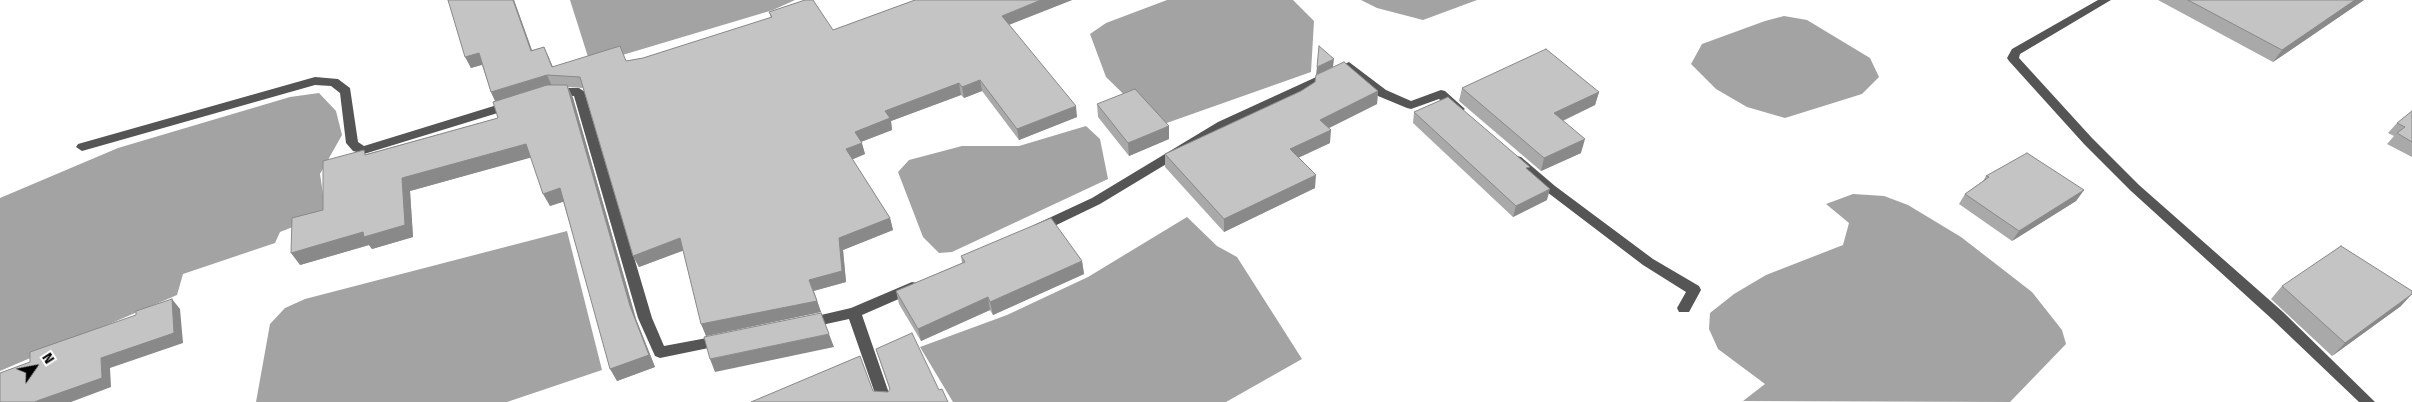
<!DOCTYPE html>
<html>
<head>
<meta charset="utf-8">
<style>
	body { margin:0 }
	#map { position:relative; width:2412px; height:402px; overflow:hidden; background:#fff; font-family:"Fira Sans",sans-serif }
	canvas { display:block }
	.north { position:absolute; left:10px; top:342px; width:50px; height:50px; -webkit-text-stroke:4px #fff; paint-order:stroke; rotate:57deg; font-size:14px; font-weight:700; line-height:20px; text-align:center; color:#000 }
	.north::after { content:''; display:block; margin:auto; width:18px; height:22px; background:#000; clip-path:polygon(50% 0,100% 100%,50% 72%,0 100%) }
</style>
</head>
<body>
<div id="map">
<canvas width="2412" height="402"></canvas>
<div class="north">N</div>
</div>
<script>
const ctx = document.querySelector('canvas').getContext('2d');
ctx.lineJoin = 'round';
function fillPath(path, color) { ctx.fillStyle = color; ctx.fill(path, 'evenodd'); }
const poly = rows => new Path2D(rows.map(r => 'M' + r).join(''));
function stroke(path, color, width, dash) { ctx.strokeStyle = color; ctx.lineWidth = width; ctx.lineCap = dash ? 'butt' : 'round'; ctx.setLineDash(dash || []); ctx.stroke(path); }
const water = poly([
	[570,0,795,0,773,10,599,62,589,60],
	[1167,0,1293,0,1314,21,1311,72,1161,125,1151,121,1106,77,1090,34,1106,23],
	[1361,0,1477,0,1423,20,1377,8],
	[1784,16,1807,20,1870,58,1879,77,1862,94,1785,118,1747,107,1716,89,1691,64,1702,44,1765,21],
	[319,93,336,111,342,135,320,174,326,214,280,232,275,243,183,274,177,295,0,371,0,198,118,148,290,97],
	[1086,126,1100,139,1108,179,952,252,939,253,923,237,898,172,909,160,962,146,1019,146],
	[1853,194,1884,196,1908,205,1961,237,2032,292,2062,330,2066,344,2010,402,1743,401,1765,384,1718,349,1709,329,1710,313,1734,294,1766,275,1843,245,1849,223,1826,204],
	[1187,217,1217,246,1237,257,1302,359,1226,402,953,402,920,347,1007,315,1088,277],
	[567,231,602,370,507,402,256,402,270,324,285,308,305,299]
]);
const minor = poly([
	[2098,0,2111,0,2020,54,2019,58,2092,138,2139,185,2283,312,2375,402,2359,402,2273,320,2131,191,2084,144,2009,61,2007,58,2012,49,2098,0],
	[1349,62,1386,90,1411,101,1441,90,1445,91,1465,109,1459,113,1455,112,1439,99,1411,109,1407,108,1378,96,1348,71,1226,128,1100,204,1044,231,1039,233,1033,228,1034,225,1092,198,1218,122,1349,62],
	[315,77,338,79,350,88,358,142,364,146,510,101,516,105,514,108,364,154,353,151,346,143,340,93,331,86,315,85,82,151,76,147,78,144,315,77],
	[553,88,579,88,585,92,652,318,664,346,723,335,728,336,730,340,728,344,660,358,655,356,638,318,574,96,549,95,547,92,549,89,553,88],
	[1517,156,1521,157,1555,186,1653,259,1699,286,1701,290,1689,312,1679,312,1677,308,1686,292,1643,265,1547,192,1513,163,1511,160,1517,156],
	[912,282,917,283,919,287,917,291,862,315,892,402,878,402,849,319,808,328,803,327,801,323,803,319,808,318,851,308,912,282]
]);
const wall = poly([
	[448,0,514,0,532,50,544,47,553,67,626,61,643,58,771,18,769,12,833,30,915,0,1072,0,1009,25,1077,117,1019,140,982,91,964,98,961,95,891,121,892,130,861,142,865,154,852,159,890,218,893,230,843,250,846,282,814,291,821,312,706,336,683,250,639,267,633,256,583,88,568,87,573,98,636,319,655,367,617,381,563,201,550,206,531,157,410,191,413,237,372,249,369,245,300,265,323,210,367,154,498,118,495,101,491,92,482,65,471,68],
	[2158,0,2364,0,2273,62],
	[1315,82,1378,91,1377,104,1329,128,1330,143,1298,158,1315,188,1224,232,1165,167,1165,154,1301,91],
	[1462,88,1599,92,1595,105,1563,121,1581,153,1541,171,1459,101],
	[1097,104,1169,126,1169,139,1129,156,1098,117],
	[2412,111,2412,157,2387,144,2394,136,2388,133,2397,123],
	[1414,112,1529,171,1547,200,1513,217,1413,123],
	[1986,176,2084,190,2076,201,2012,241,1959,204,1965,194,1983,181],
	[961,256,1082,261,1084,274,993,315,990,310,921,341,899,304,896,291,962,263],
	[2282,286,2401,306,2332,356,2271,299],
	[876,349,939,390,948,402,873,391,888,392,890,390]
]);
const shadedWall = poly([
	[513,0,514,0,536,62,531,51],
	[1041,0,1072,0,1003,27,1002,16],
	[2355,0,2364,0,2273,62,2282,50],
	[544,47,549,58,556,75,552,67],
	[479,53,484,64,471,68,465,57],
	[1334,59,1333,67,1316,75,1317,67],
	[547,75,552,86,496,103,491,92],
	[980,80,982,91,964,98,962,87],
	[959,83,961,95,891,121,892,130,858,143,855,132,885,111],
	[567,85,573,98,636,319,655,367,617,381,610,369,630,306],
	[1378,91,1377,104,1319,133,1320,120],
	[1599,92,1595,105,1551,126,1554,113],
	[1076,106,1077,117,1019,140,1017,129],
	[1169,126,1169,139,1129,156,1128,143],
	[1331,130,1330,143,1289,162,1290,149],
	[1585,139,1581,153,1541,171,1544,158],
	[862,143,865,154,849,161,846,149],
	[526,144,533,157,410,191,413,237,372,249,369,245,300,265,291,253,363,232,402,178],
	[1316,175,1315,188,1224,232,1224,219],
	[560,188,566,201,550,206,543,194],
	[1550,189,1547,200,1513,217,1516,206],
	[2084,190,2076,201,2012,241,2019,231],
	[890,218,893,230,843,250,846,282,813,291,809,280,839,238],
	[680,238,685,250,639,267,633,256],
	[1082,261,1084,274,993,315,990,302],
	[2412,294,2401,306,2332,356,2345,343],
	[988,297,990,310,921,341,918,329],
	[172,299,180,309,183,343,110,368,111,387,71,402,34,402],
	[817,301,821,312,706,336,701,324],
	[829,334,834,347,715,372,710,359]
]);
const building = poly([
	[448,0,513,0,531,51,544,47,552,67,620,46,626,61,643,58,772,17,769,12,805,0,813,0,833,30,915,0,1041,0,1002,16,1076,106,1017,129,980,80,962,87,959,83,885,111,890,118,855,132,862,143,846,149,890,218,839,238,842,271,809,280,817,301,701,324,680,238,633,256,580,77,547,75,491,92,479,53,465,57,448,0],
	[2188,0,2355,0,2282,50,2188,0],
	[1319,46,1334,59,1317,67,1319,46],
	[1546,49,1599,92,1554,113,1585,139,1544,158,1462,88,1546,49],
	[1344,62,1378,91,1320,120,1331,130,1290,149,1316,175,1224,219,1165,154,1301,91,1315,82,1316,75,1344,62],
	[547,85,567,85,630,306,649,355,610,369,560,188,543,194,526,144,402,178,405,225,364,237,363,232,291,253,292,218,323,210,323,161,364,150,365,155,498,118,493,102,547,85],
	[1135,89,1169,126,1128,143,1097,104,1135,89],
	[1448,97,1530,167,1526,168,1550,189,1516,206,1414,112,1448,97],
	[2412,111,2412,142,2397,133,2405,127,2397,123,2412,111],
	[2027,153,2084,190,2019,231,1965,194,1989,177,1986,176,2027,153],
	[1051,218,1082,261,990,302,988,297,918,329,896,291,965,262,961,256,1051,218],
	[2341,246,2412,291,2412,294,2345,343,2282,286,2341,246],
	[172,299,174,333,101,358,102,378,34,402,0,402,0,373,30,362,30,352,136,315,136,311,172,299],
	[821,313,829,334,710,359,704,337,821,313],
	[912,333,939,390,942,389,948,402,751,402,860,356,873,391,888,392,890,389,876,349,912,333]
]);
fillPath(water, '#a3a3a3');
fillPath(minor, '#555');
fillPath(wall, '#a9a9a9');
fillPath(shadedWall, '#898989');
fillPath(building, '#c4c4c4');
stroke(building, '#898989', 1);
</script>
</body>
</html>
